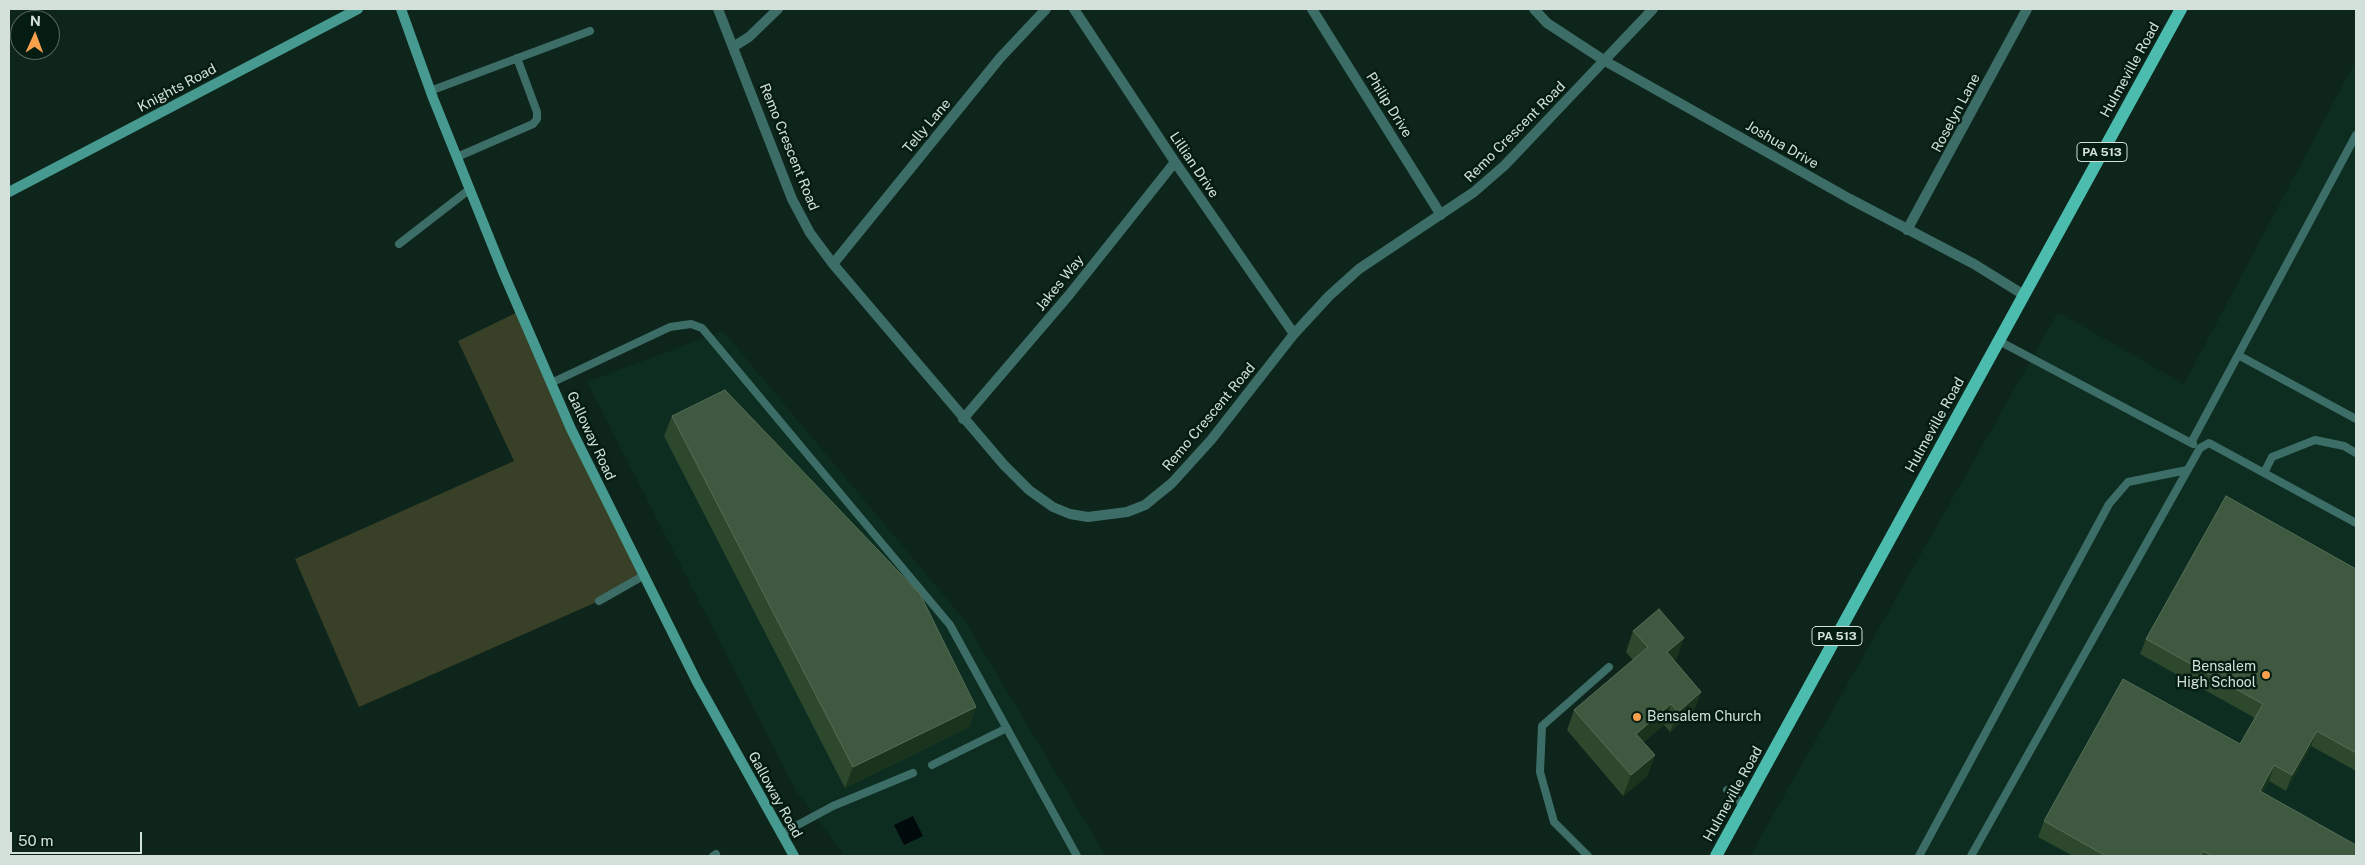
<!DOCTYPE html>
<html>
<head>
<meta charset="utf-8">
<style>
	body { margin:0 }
	#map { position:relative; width:2365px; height:865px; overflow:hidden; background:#0e251b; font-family:"Public Sans",sans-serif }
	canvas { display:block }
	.frame { position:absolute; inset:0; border:10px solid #d3e1da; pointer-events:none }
	.north { position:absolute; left:10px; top:10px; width:50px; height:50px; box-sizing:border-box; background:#051c12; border:1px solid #576b62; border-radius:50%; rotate:2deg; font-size:14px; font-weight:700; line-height:20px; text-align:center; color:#d3e1da }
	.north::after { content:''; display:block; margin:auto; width:18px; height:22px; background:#f9a04c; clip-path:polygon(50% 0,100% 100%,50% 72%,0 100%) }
	.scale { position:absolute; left:10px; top:832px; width:132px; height:22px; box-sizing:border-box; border:2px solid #d3e1da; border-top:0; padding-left:6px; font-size:15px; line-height:18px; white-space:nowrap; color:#d3e1da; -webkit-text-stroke:4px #051c12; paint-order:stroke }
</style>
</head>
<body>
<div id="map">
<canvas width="2365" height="865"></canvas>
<div class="frame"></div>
<div class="north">N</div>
<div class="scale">50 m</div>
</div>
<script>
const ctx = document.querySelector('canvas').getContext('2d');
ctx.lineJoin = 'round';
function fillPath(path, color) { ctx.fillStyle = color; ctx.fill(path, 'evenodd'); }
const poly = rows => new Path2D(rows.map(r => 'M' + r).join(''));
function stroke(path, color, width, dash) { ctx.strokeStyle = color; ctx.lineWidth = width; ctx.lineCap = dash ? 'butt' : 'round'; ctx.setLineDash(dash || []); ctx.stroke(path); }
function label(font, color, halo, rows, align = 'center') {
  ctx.font = font + ' "Public Sans",sans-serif'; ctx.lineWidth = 5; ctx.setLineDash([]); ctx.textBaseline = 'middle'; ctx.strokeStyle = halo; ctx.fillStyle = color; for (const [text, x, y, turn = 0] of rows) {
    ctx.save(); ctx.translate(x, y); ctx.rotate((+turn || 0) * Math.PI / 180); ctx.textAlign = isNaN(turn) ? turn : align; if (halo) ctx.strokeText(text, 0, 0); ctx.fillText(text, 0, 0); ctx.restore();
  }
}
const built = poly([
	[2356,60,2356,856,1750,856,2058,312,2184,384],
	[723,331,965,621,1106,856,845,856,796,791,587,382]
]);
const green = poly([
	[520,311,643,576,599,601,359,707,295,559,514,461,458,341]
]);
const water = poly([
	[913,816,923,836,904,845,894,825]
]);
const lane = poly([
	[430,91,590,31],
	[457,157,533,124,537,119,537,112,517,58],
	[399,244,470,189],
	[1999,341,2193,444],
	[2238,355,2356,419],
	[551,383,670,327,691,324,702,328,950,625,1077,856],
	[2191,443,2356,135],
	[2264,473,2272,457,2315,440,2344,446,2356,453],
	[599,601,643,576],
	[932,765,1007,728],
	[1727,790,1744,805],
	[781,834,833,806,913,773],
	[713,856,716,854],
	[1588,856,1554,822,1540,772,1542,726,1609,667],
	[1919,856,2109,504,2128,482,2187,470],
	[1971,856,2200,448,2209,443,2356,523]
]);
const street = poly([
	[718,9,792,199,810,233,833,264,1004,465,1029,490,1053,507,1070,514,1088,517,1127,512,1145,505,1172,483,1211,440,1294,334,1329,296,1359,269,1474,192,1505,165,1653,9],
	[1074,9,1175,162,1294,334],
	[1312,9,1441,215],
	[1534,9,1547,23,1605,61,1850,199,1974,264,2024,295],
	[733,47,749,37,778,9],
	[1907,230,2027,9],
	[833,264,1000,58,1046,9],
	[963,419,1069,295,1175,162]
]);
const secondary = poly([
	[401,9,433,98,503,272,571,429,697,682,794,856],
	[9,192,358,9]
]);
const primary = poly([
	[1716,856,2181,9]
]);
const wall = poly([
	[672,416,976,707,969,727,845,788,664,436],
	[2356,569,2356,771,2311,746,2286,791,2269,781,2262,793,2356,856,2073,856,2038,837,2044,821,2240,744,2255,718,2140,654,2146,639],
	[1633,631,1677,658,1674,660,1701,692,1693,712,1670,732,1664,725,1643,742,1655,755,1647,776,1623,796,1567,730,1574,710,1633,660,1626,652]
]);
const shadedWall = poly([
	[1684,638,1677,658,1659,673,1667,652],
	[1701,692,1693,712,1670,732,1678,712],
	[1671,704,1664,725,1629,755,1636,734],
	[976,707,969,727,845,788,853,767],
	[2317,731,2311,746,2286,791,2292,775],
	[1655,755,1647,776,1623,796,1631,775],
	[2274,765,2269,781,2254,807,2260,791]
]);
const building = poly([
	[725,390,920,594,976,707,853,767,672,416,725,390],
	[2226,496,2356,569,2356,753,2317,731,2292,775,2274,765,2260,791,2356,845,2356,856,2213,856,2203,851,2200,856,2106,856,2044,821,2123,679,2240,744,2263,704,2146,639,2226,496],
	[1659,609,1684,638,1667,652,1701,692,1678,712,1671,704,1636,734,1655,755,1631,775,1574,710,1648,647,1633,631,1659,609]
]);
const markers = [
	[2266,675,5,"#f9a04c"],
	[1637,717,5,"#f9a04c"]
];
const shields = [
	[2102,152,50],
	[1837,636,50]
];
const shieldNames = [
	["PA 513",2102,152],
	["PA 513",1837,636]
];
const streetNames = [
	["Hulmeville Road",2130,70,-61],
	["Knights Road",177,88,-28],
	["Philip Drive",1389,105,58],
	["Roselyn Lane",1956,113,-62],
	["Telly Lane",927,126,-50],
	["Remo Crescent Road",1515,132,-45],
	["Joshua Drive",1782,145,30],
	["Remo Crescent Road",789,147,68],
	["Lillian Drive",1194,165,56],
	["Jakes Way",1060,283,-51],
	["Remo Crescent Road",1209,417,-50],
	["Hulmeville Road",1935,425,-61],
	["Galloway Road",591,436,65],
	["Hulmeville Road",1733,794,-61],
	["Galloway Road",775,795,61]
];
const poiNames = [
	["Bensalem",2256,667],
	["High School",2256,683],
	["Bensalem Church",1647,717,"left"]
];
fillPath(built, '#0c2d20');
fillPath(green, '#384027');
fillPath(water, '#000a0b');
stroke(lane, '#3c6e67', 8);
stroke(street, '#3c6e67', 10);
stroke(secondary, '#469a8f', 10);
stroke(primary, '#4cbcaf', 12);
fillPath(wall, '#2d482c');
fillPath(shadedWall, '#19331d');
fillPath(building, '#3e593f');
stroke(building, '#566e57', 1);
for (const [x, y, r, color] of markers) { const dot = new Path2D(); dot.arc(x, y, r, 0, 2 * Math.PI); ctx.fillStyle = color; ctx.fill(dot); stroke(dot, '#051c12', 2); }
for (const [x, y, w] of shields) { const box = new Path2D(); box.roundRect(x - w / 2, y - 9.5, w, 19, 4); ctx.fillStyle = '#051c12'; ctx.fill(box); stroke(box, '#d3e1da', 1); }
label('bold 12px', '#d3e1da', null, shieldNames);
label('14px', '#d3e1da', '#051c12', streetNames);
label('14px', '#d3e1da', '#051c12', poiNames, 'right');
</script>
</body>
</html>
